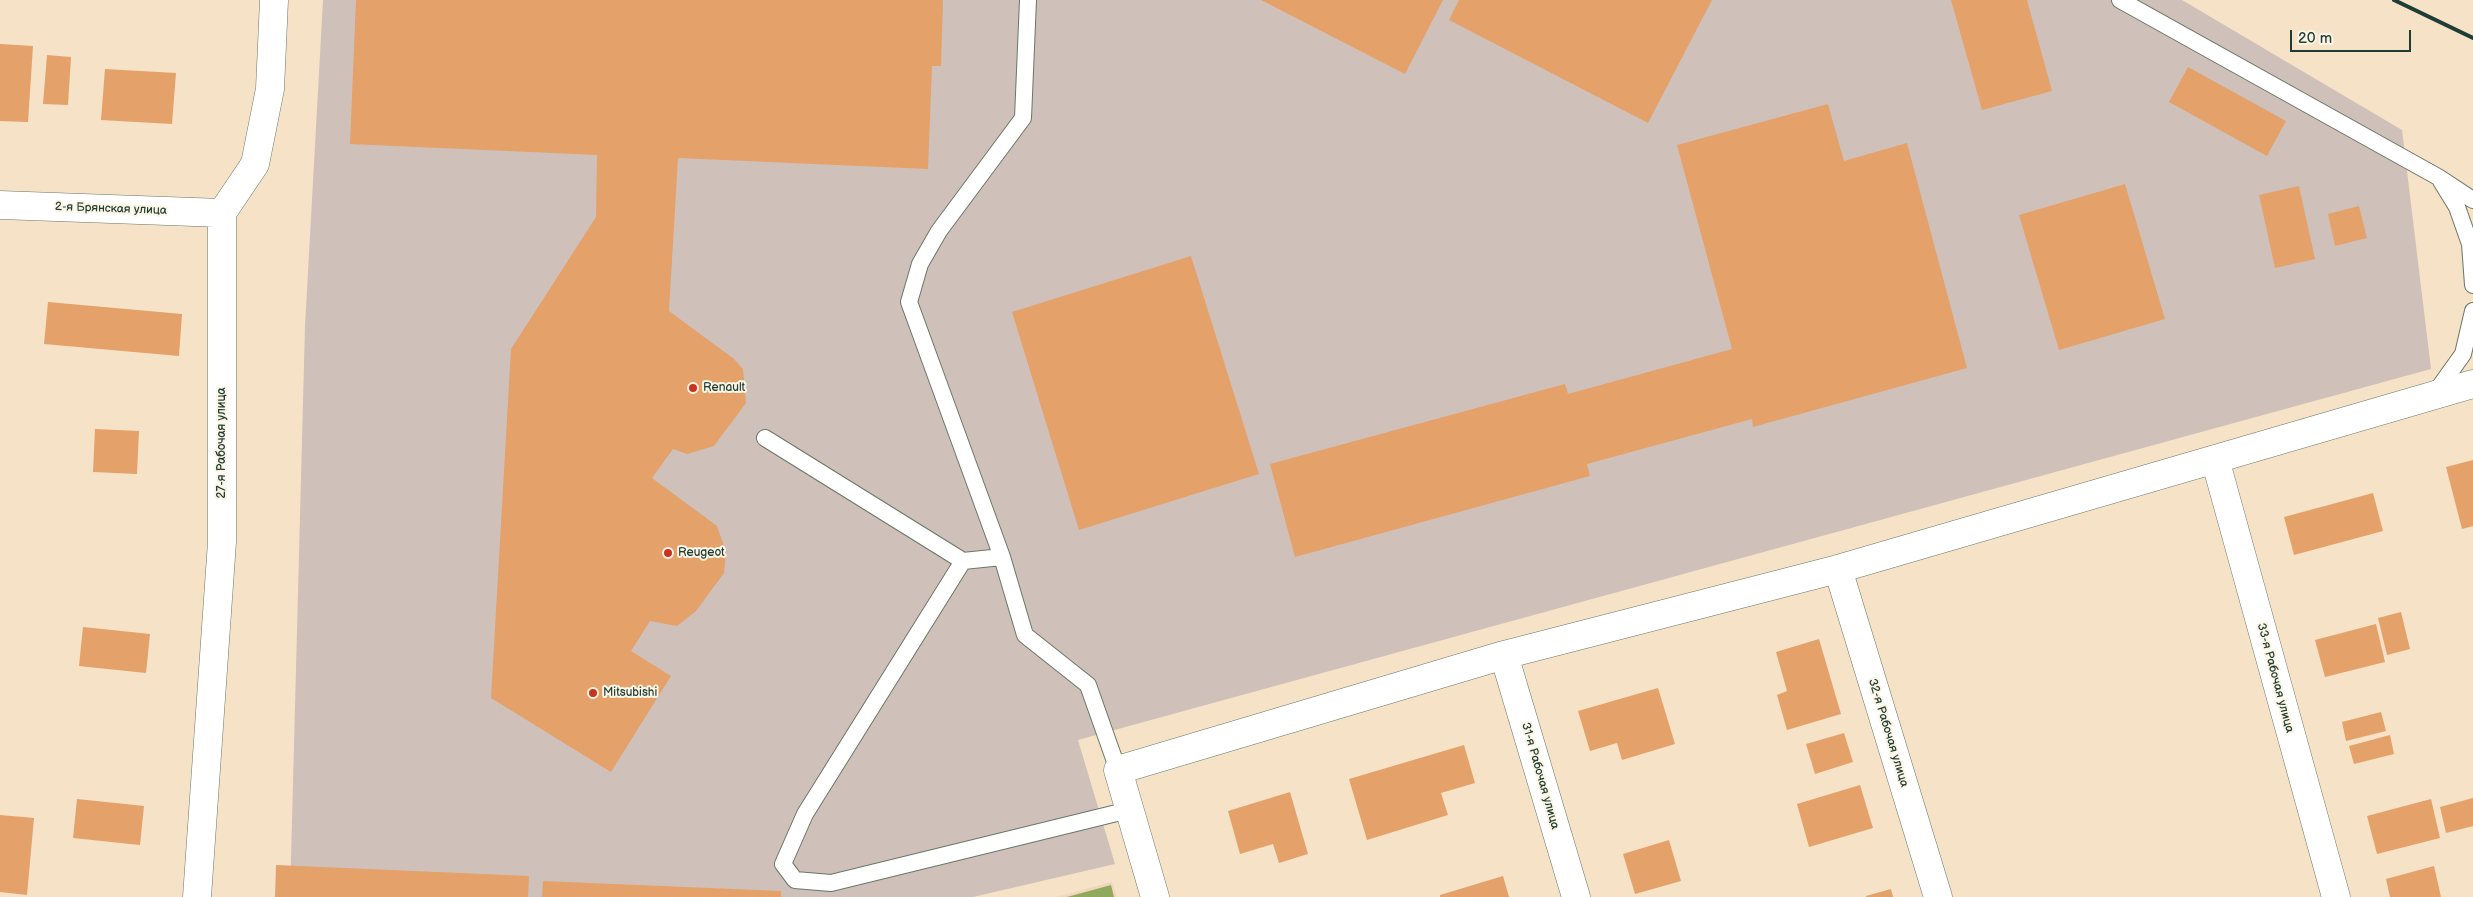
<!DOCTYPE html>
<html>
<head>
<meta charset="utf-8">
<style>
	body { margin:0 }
	#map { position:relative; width:2473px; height:897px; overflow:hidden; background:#f6e2c6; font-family:"Balsamiq Sans",sans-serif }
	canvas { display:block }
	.scale { position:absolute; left:2290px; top:30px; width:121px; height:22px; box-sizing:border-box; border:2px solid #1f3d34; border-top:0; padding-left:6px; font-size:15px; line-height:18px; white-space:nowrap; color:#1f3d34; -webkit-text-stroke:4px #fcf5e5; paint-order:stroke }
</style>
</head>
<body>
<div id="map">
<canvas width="2473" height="897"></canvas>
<div class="scale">20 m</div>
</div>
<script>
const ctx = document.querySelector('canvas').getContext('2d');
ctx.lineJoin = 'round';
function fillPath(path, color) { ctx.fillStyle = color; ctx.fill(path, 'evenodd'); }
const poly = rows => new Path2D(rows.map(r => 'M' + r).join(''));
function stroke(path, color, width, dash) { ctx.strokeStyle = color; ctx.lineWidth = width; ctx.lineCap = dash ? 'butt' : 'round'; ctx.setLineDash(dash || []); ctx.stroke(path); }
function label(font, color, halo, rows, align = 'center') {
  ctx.font = font + ' "Balsamiq Sans",sans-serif'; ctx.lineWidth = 4; ctx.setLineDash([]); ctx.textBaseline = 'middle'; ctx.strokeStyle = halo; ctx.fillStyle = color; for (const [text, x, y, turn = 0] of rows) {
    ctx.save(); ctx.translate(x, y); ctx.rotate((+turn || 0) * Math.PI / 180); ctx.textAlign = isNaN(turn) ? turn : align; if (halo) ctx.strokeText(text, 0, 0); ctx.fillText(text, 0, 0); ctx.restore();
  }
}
const built = poly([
	[1112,882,1117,897,1056,897]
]);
const industrial = poly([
	[323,0,2182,0,2402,130,2431,369,1078,740,1115,864,973,897,290,897,305,326]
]);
const forest = poly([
	[1111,885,1114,897,1067,897]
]);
const building = poly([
	[356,0,943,0,941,66,932,66,928,169,678,158,669,311,734,359,743,369,746,403,714,446,687,454,673,449,652,478,717,526,726,552,724,573,696,611,677,626,650,621,631,651,671,676,611,772,491,698,511,349,596,217,597,155,350,144],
	[1261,0,1443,0,1405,74],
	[1459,0,1712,0,1648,123,1449,20],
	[1951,0,2027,0,2052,91,1982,110],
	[0,44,33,46,28,122,0,121],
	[47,55,71,57,68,105,43,104],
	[2188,67,2286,121,2267,156,2169,102],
	[105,69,176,73,172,124,101,120],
	[1828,104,1844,161,1907,143,1967,368,1753,427,1752,419,1587,464,1590,476,1295,557,1270,464,1565,384,1568,394,1732,349,1677,145],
	[2125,184,2165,319,2059,350,2019,215],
	[2299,186,2315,259,2275,268,2259,195],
	[2359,206,2367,238,2335,246,2328,214],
	[1191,256,1259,474,1079,530,1012,312],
	[48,302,182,314,179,356,44,344],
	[95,429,139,431,137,474,93,472],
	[2473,460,2473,526,2462,529,2446,467],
	[2373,493,2383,531,2294,555,2284,517],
	[2401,612,2410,649,2387,655,2378,618],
	[2376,624,2385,662,2325,677,2315,640],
	[83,627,150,634,146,673,79,666],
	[1819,639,1841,714,1787,730,1777,695,1787,691,1776,652],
	[1658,688,1675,744,1622,760,1617,743,1590,751,1578,711],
	[2381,712,2386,731,2346,741,2342,722],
	[1844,733,1853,762,1815,774,1806,744],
	[2390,735,2394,754,2354,764,2349,746],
	[1464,745,1475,783,1441,793,1448,815,1367,840,1349,779],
	[1860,785,1873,828,1809,847,1797,804],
	[1290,792,1308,854,1279,863,1273,844,1240,854,1228,811],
	[2473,798,2473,826,2446,833,2440,807],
	[77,799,144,806,140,845,73,838],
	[2431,799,2440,838,2377,854,2367,816],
	[0,815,34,818,27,895,0,892],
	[1669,840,1681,881,1635,894,1623,854],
	[276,865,529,876,528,897,275,897],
	[2434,866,2441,897,2390,897,2386,879],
	[1503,876,1509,897,1440,897,1440,895],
	[543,881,781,891,781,897,542,897],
	[1891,889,1893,897,1866,897,1866,896]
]);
const service = poly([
	[1028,0,1023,118,939,231,920,264,909,302,1002,557,1025,635,1088,685,1118,770],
	[2120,0,2438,177,2473,200],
	[2441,181,2457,207,2470,244,2473,285],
	[2433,396,2463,354,2473,311],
	[765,438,963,561,1002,557],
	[963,561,805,814,783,864,795,880,831,883,1129,810]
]);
const minor = poly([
	[0,205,222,213],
	[2215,459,2336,897],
	[1838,569,1938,897],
	[1504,655,1576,897],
	[197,897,222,542,222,213,255,164,270,89,274,0],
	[1155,897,1118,770,1504,655,1838,569,2473,384]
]);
const rail = poly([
	[2394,0,2473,38]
]);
const markers = [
	[693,388,5,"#c8321e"],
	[668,553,5,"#c8321e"],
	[593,693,5,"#c8321e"]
];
const streetNames = [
	["2-я Брянская улица",111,209,2],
	["27-я Рабочая улица",222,443,-90],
	["33-я Рабочая улица",2275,678,75],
	["32-я Рабочая улица",1888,733,73],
	["31-я Рабочая улица",1540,776,74]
];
const poiNames = [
	["Renault",703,388],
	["Reugeot",678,553],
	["Mitsubishi",603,693]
];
fillPath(built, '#f2d5bd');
fillPath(industrial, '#cfc1ba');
fillPath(forest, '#90aa5c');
fillPath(building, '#e4a16a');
stroke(service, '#6a7767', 18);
stroke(minor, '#6a7767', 29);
stroke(service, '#fff', 16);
stroke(minor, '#fff', 28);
stroke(rail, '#1f3d34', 4);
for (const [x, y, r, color] of markers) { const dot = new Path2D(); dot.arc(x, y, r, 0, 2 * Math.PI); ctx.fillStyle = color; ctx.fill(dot); stroke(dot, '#fcf5e5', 2); }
label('12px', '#1f3d34', '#fcf5e5', streetNames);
label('12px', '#1f3d34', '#fcf5e5', poiNames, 'left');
</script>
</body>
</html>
